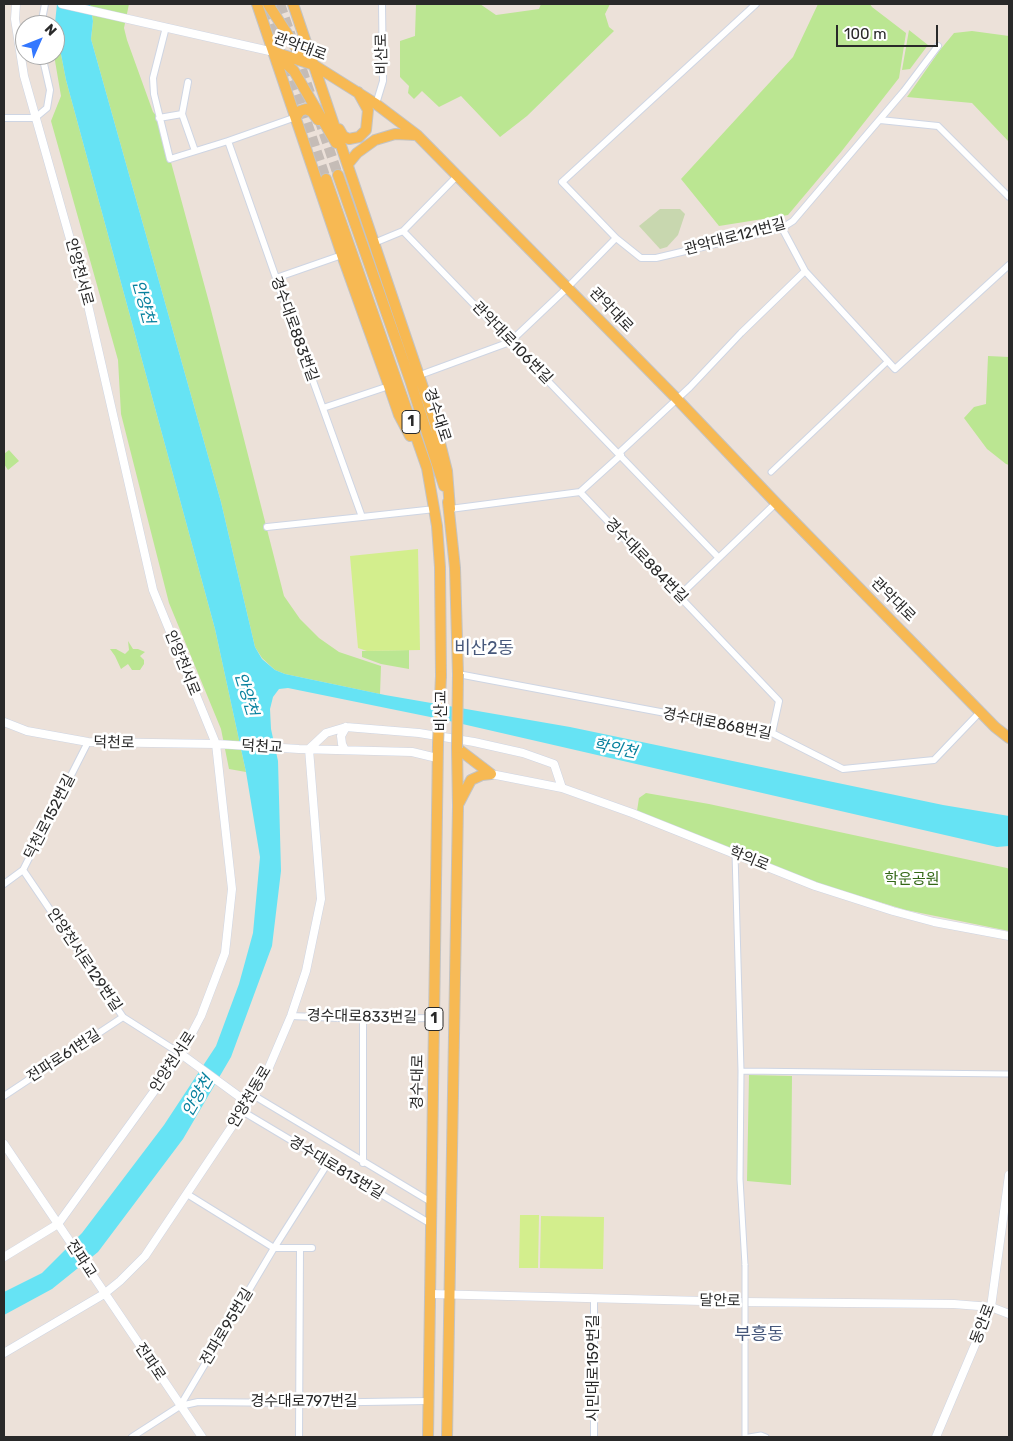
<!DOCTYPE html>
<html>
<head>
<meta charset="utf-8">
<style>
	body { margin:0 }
	#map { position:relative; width:1013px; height:1441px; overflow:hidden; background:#ece1d9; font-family:Rubik,sans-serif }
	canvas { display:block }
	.frame { position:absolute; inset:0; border:5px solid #292929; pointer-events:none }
	.north { position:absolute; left:15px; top:15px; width:50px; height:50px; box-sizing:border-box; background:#fff; border:1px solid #a9a9a9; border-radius:50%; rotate:46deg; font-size:14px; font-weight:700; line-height:20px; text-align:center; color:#292929 }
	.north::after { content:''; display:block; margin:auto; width:18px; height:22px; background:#37f; clip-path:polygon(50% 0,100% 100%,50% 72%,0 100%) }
	.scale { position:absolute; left:836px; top:25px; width:102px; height:22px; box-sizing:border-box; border:2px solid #292929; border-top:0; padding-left:6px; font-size:15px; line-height:18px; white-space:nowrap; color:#292929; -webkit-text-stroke:4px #fff; paint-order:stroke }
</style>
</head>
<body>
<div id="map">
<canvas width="1013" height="1441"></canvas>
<div class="frame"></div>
<div class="north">N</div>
<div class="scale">100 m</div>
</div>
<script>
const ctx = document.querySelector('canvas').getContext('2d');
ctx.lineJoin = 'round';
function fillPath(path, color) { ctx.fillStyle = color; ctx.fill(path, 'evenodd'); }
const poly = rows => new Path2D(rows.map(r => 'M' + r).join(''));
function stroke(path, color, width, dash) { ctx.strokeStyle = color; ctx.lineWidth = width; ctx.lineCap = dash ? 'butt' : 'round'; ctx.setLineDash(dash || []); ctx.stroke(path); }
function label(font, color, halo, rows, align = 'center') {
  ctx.font = font + ' Rubik,"Noto Sans KR",sans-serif'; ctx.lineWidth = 5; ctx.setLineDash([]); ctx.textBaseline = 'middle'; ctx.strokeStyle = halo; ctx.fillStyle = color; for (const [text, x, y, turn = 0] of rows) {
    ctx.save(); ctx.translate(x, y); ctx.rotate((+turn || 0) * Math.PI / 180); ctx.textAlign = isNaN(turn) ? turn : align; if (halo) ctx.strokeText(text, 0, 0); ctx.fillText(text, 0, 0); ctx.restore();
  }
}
const green = poly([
	[90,4,129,4,124,28,127,40,153,112,159,118,210,306,284,596,300,619,319,638,339,652,381,666,380,694,285,674,275,670,262,658,255,647,221,502,91,39,93,21],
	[416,4,480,4,496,15,539,9,541,4,610,4,605,14,609,27,614,31,527,116,500,137,461,96,439,107,422,91,414,99,408,93,409,86,400,77,400,41,415,36],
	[818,4,870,4,872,7,906,33,899,78,841,152,788,215,719,226,681,179,793,57],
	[49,23,55,23,66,80,215,629,246,772,229,769,221,729,169,603,121,414,118,360,51,121,61,96,54,55,55,25,49,25],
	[909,30,928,45,910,69,902,70],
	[972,31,1009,36,1009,142,972,103,907,97,940,50,954,33],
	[988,356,1009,357,1009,465,1006,464,987,449,964,418,974,407,986,404],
	[9,450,19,461,8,470,4,464,4,454],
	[128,641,133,649,138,649,145,652,140,656,144,660,144,664,140,670,132,670,128,664,121,669,115,656,110,649,116,649,125,654,129,650],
	[409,650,409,669,381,664,362,657,362,651],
	[646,793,709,804,1007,868,1009,869,1009,931,906,910,816,883,637,811,639,798],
	[749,1075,792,1076,791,1185,747,1181]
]);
const cemetery = poly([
	[660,209,680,209,685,214,678,235,667,247,660,249,639,226]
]);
const pitch = poly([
	[418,549,420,650,367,651,358,648,350,556],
	[520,1215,539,1215,538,1268,519,1268],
	[541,1216,604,1217,603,1269,540,1268]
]);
const water = poly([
	[57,4,90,4,93,21,91,39,221,502,255,647,262,659,275,670,285,674,385,695,570,727,943,805,1009,816,1009,846,997,847,445,720,288,688,279,689,273,697,270,709,271,729,278,761,281,871,272,946,231,1057,183,1139,98,1252,52,1289,4,1315,4,1292,42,1273,82,1233,164,1125,216,1046,239,984,253,933,260,857,246,772,215,629,66,80,55,23]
]);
const primaryTunnel = poly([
	[280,4,291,36],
	[269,9,326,179],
	[297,55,311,96],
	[319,119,338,175]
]);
const pedestrian = poly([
	[771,472,888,361],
	[735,853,741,1071,740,1179,745,1265],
	[741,1071,1009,1074],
	[745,1437,745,1341],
	[749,1437,761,1435,766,1437]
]);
const minor = poly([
	[41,25,45,4],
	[166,27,153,78,154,94,170,159,228,141],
	[376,104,383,81,382,4],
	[182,114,188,82],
	[296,117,228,141,276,278,362,517,435,509],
	[4,118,35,118,47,108,50,90,42,55],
	[159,118,182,114,195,151],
	[880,120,938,126,1009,197],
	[457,176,403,231,718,557],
	[616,238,562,182,756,4],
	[374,243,403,231],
	[805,271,895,369,1009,265],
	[276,278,342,255],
	[420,375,510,342,568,287,616,238,641,258,656,258,782,228,793,221,904,91,938,46],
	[323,408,389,386],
	[619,453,690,387,741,333,805,271,782,228],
	[580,492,779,701,772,733],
	[580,492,621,455],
	[450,509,580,492],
	[267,527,362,517],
	[679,596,776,503],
	[458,674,772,733,843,769,934,760,981,711],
	[23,870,123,1017,181,1054],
	[4,884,23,870,88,742],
	[291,1016,363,1019,434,1018],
	[363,1019,363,1163],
	[253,1095,431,1202],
	[4,1096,123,1017],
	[242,1111,431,1224],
	[187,1194,274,1248,312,1248],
	[180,1406,274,1248,328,1163],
	[132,1437,180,1406,198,1402,299,1403,429,1401],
	[299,1437,300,1248],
	[594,1437,594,1298]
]);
const tertiary = poly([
	[62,4,274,52],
	[4,722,27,731,88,742,216,744,299,749,412,752,437,758],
	[345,750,342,744,341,736,346,727],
	[491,774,562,788,632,813,815,886,893,911,934,922,1009,936],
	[181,1054,248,1103],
	[4,1144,202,1437],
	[4,1257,58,1224,181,1054,201,1016,225,953,232,889,216,744,153,590,85,292,24,76,15,19,16,4],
	[430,1294,742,1302,954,1304,991,1307,1009,1314],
	[4,1353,104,1294,120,1281,145,1256,253,1095,267,1072,291,1016,306,971,321,899,309,749,326,733,346,727,419,733,474,742,523,753,554,764,562,788],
	[936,1437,991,1307,1009,1175]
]);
const primary = poly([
	[257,4,342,255,389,386,399,415,410,436],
	[268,4,297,49,312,62],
	[293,4,435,423,447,471,450,509],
	[274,52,314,65,376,104,417,135,676,398,776,503,995,727,1009,738],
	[276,54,294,71,336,143],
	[296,117,300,111,306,109,312,112,318,120],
	[339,129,343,136,349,139,359,137,366,130,368,110,358,92],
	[348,164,357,153,375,140,395,134,416,135],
	[338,175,410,380,444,486],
	[326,179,427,468,437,526,440,567,441,676],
	[448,502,455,568,458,674],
	[457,748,491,774],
	[459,803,471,780,482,775,491,774],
	[428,1437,438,744],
	[447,1437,458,806,457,748]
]);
const pedestrianBridge = poly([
	[745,1341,745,1265]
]);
const primaryBridge = poly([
	[438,744,441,676],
	[457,748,458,674]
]);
const shields = [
	[411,422,18],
	[434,1019,18]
];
const shieldNames = [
	["1",411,422],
	["1",434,1019]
];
const streetNames = [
	["관악대로",300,47,20],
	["비산로",382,54,-91],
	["관악대로121번길",735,237,-15],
	["안양천서로",79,272,75],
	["관악대로",611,310,46],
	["경수대로883번길",294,329,70],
	["관악대로106번길",512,343,46],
	["경수대로",437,415,72],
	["경수대로884번길",646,561,46],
	["관악대로",893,600,45],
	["안양천서로",182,663,68],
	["비산교",442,711,-90],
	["경수대로868번길",717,724,11],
	["덕천로",114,743,1],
	["덕천교",262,747,3],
	["덕천로152번길",50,817,-63],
	["학의로",749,859,22],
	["안양천서로129번길",84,960,56],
	["경수대로833번길",362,1017,1],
	["전파로61번길",64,1056,-33],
	["안양천서로",173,1062,-57],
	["경수대로",418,1082,-89],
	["안양천동로",250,1097,-59],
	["경수대로813번길",336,1168,31],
	["전파교",81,1259,57],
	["달안로",720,1301,1],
	["동안로",983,1324,-69],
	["전파로95번길",227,1327,-59],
	["전파로",150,1362,56],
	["시민대로159번길",594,1368,-90],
	["경수대로797번길",304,1402]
];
const parkNames = [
	["학운공원",912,880]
];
const waterNames = [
	["안양천",143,302,75],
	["안양천",246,694,73],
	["학의천",615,749,11],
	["안양천",198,1096,-60]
];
const quarterNames = [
	["비산2동",484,649],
	["부흥동",759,1335]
];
fillPath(green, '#bbe692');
fillPath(cemetery, '#c8d7af');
fillPath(pitch, '#d3ee8d');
fillPath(water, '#66e3f4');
stroke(primaryTunnel, '#c5bcb6', 10, [10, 5]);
stroke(pedestrian, '#ced5e3', 7);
stroke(minor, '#ced5e3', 8);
stroke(tertiary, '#ced5e3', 9);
stroke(primary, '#c3c3c3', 12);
stroke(pedestrian, '#fff', 5);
stroke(minor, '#fff', 6);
stroke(tertiary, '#fff', 8);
stroke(primary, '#f7b953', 10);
stroke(pedestrianBridge, '#ced5e3', 7, []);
stroke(primaryBridge, '#c3c3c3', 12, []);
stroke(pedestrianBridge, '#fff', 5);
stroke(primaryBridge, '#f7b953', 10);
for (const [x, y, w] of shields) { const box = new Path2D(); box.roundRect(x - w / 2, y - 11.5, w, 23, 4); ctx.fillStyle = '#fff'; ctx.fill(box); stroke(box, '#292929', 1); }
label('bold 14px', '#292929', null, shieldNames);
label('15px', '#292929', '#fff', streetNames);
label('15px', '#336816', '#fff', parkNames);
label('italic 16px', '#07819e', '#fff', waterNames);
label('18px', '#47587b', '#fff', quarterNames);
</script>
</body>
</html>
